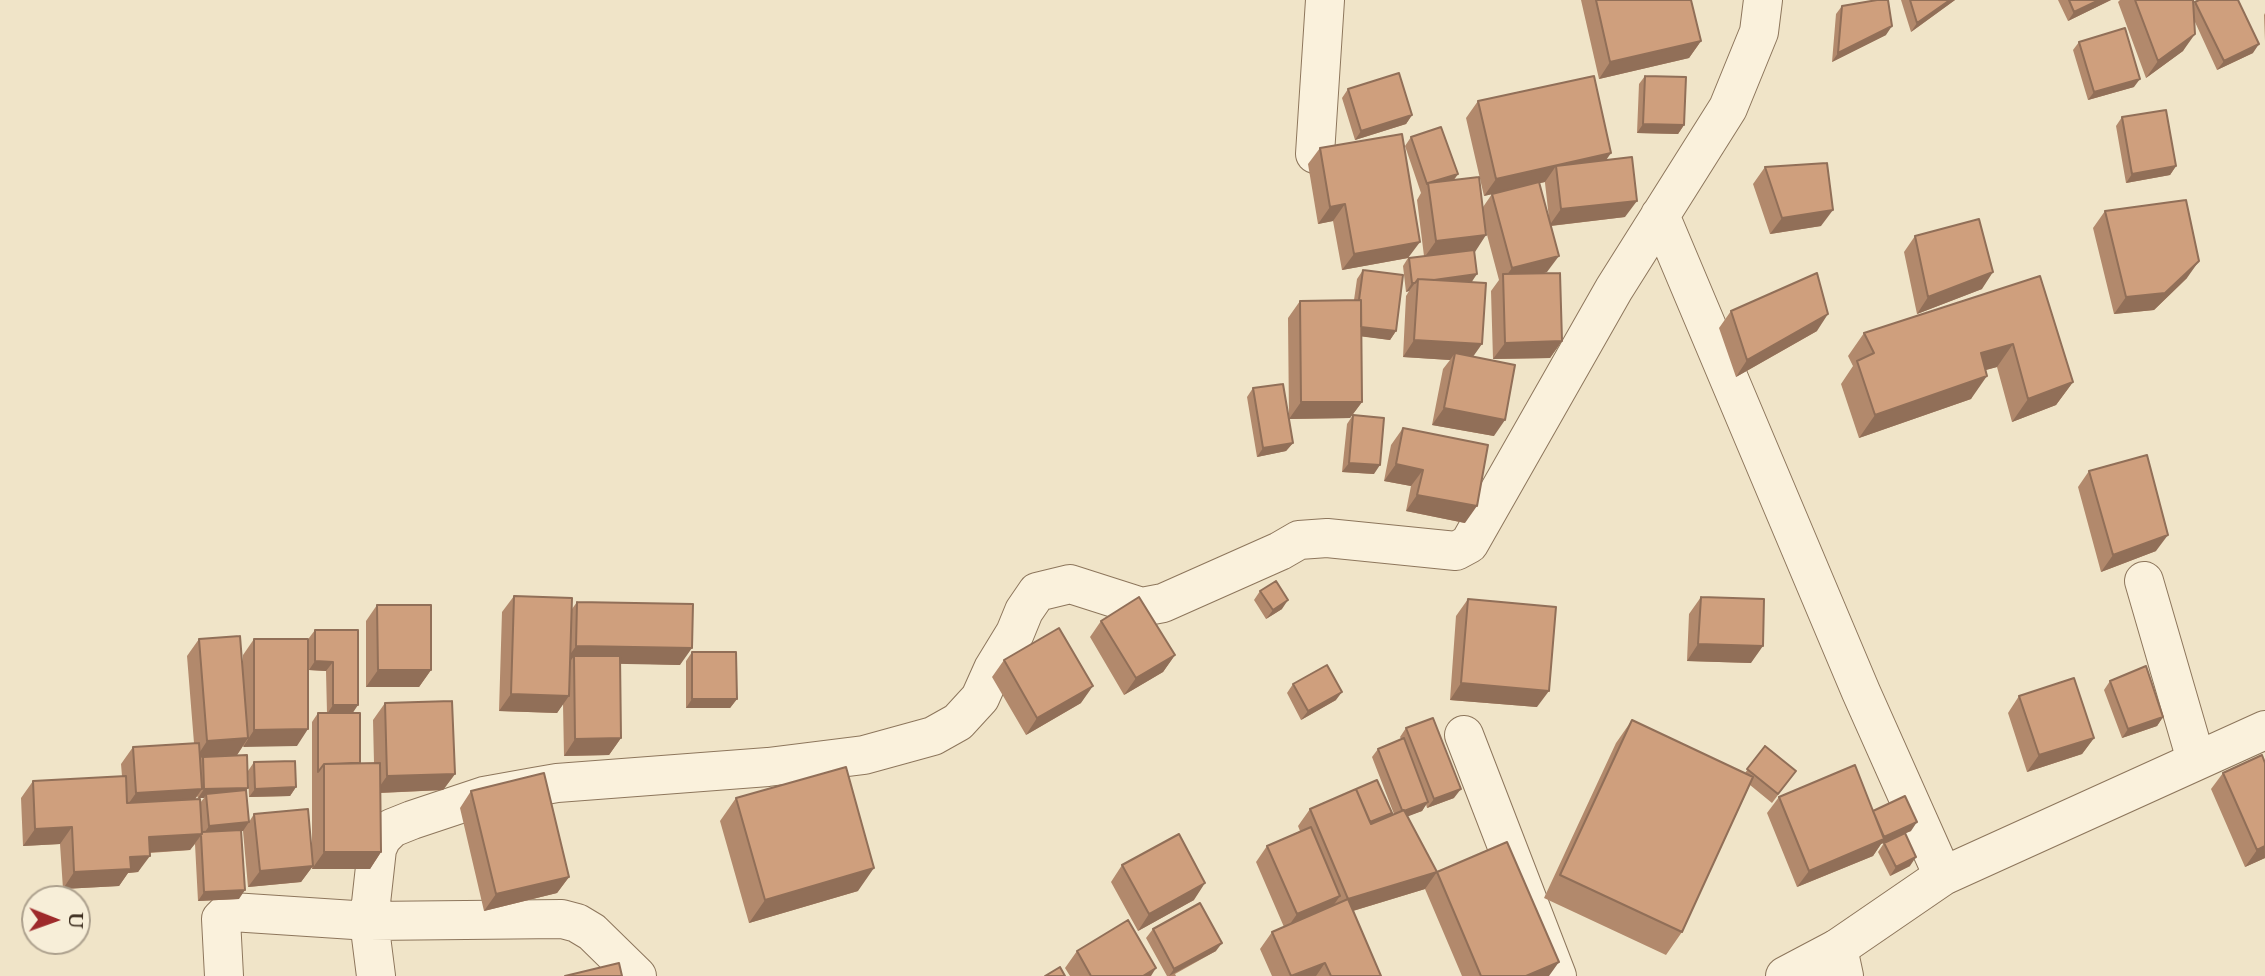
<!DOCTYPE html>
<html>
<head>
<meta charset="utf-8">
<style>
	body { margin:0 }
	#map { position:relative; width:2265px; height:976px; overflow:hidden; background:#f0e4c8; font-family:"Libre Baskerville",serif }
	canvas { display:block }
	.north { position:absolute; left:21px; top:885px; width:70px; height:70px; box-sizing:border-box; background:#f7eed8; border:2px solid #ada18e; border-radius:50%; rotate:91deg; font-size:19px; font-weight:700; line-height:28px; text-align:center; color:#3d2e20 }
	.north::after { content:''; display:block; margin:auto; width:24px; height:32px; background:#9e2a2b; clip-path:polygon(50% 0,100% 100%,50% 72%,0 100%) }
</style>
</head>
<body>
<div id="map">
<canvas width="2265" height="976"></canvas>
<div class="north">U</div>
</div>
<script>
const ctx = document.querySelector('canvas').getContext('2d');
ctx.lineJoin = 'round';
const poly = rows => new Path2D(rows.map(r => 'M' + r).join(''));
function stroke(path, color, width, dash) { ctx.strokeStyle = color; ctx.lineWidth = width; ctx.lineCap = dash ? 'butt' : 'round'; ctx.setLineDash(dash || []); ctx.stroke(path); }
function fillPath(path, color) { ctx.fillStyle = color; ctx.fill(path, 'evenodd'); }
const minor = poly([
	[1315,154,1325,0],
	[1660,215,1861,692,1943,876],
	[2144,581,2196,760],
	[1464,735,1557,976],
	[1838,948,1844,976],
	[224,976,221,919,226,914,232,912,369,921,562,919,577,923,592,932,637,976],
	[376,976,369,921,377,849,382,838,392,828,412,820,484,796,534,787,557,783,768,767,864,755,933,736,958,722,980,698,993,669,1015,633,1024,611,1037,592,1070,584,1142,607,1163,603,1280,551,1299,540,1327,538,1456,551,1469,544,1614,289,1728,108,1759,32,1763,0]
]);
const tertiary = poly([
	[1785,976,1838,948,1943,876,2265,730]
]);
const wall = poly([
	[1581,0,1691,0,1701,41,1689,58,1599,79],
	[1901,0,1955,0,1911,32],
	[2058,0,2111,0,2068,21],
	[2120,0,2193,0,2194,4,2195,2,2253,53,2217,70,2195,22,2183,51,2146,78,2118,2],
	[1842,6,1886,35,1832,62,1836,14],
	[2265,13,2265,41,2264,15],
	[2079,42,2134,87,2088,100,2073,50],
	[1645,76,1684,125,1678,134,1637,133,1639,84],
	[1348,89,1412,115,1406,124,1355,140,1342,98],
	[1478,101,1606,160,1625,217,1551,226,1547,272,1544,273,1562,341,1550,358,1493,359,1491,291,1499,280,1486,231,1474,252,1472,282,1473,356,1494,436,1432,425,1443,369,1450,360,1403,357,1406,296,1409,291,1406,292,1403,266,1408,258,1342,270,1333,221,1318,224,1308,164,1320,148,1409,258,1424,256,1417,200,1421,193,1405,146,1411,137,1458,174,1454,180,1483,207,1492,194,1484,196,1466,118],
	[1545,182,1545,183,1549,218,1539,183],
	[2122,117,2176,166,2170,175,2126,183,2116,126],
	[1765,167,1821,226,1770,234,1753,184],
	[2105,211,2187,278,2154,310,2114,314,2093,228],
	[1915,236,1982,289,1917,314,1904,252],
	[1363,270,1396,331,1390,340,1361,336,1362,402,1350,418,1289,419,1288,318,1300,301,1354,300,1357,279],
	[2040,276,2073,382,2056,405,2012,422,1997,367,1985,370,1971,399,1859,438,1841,384,1853,366,1848,356,1864,333],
	[1731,311,1817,331,1736,377,1719,328],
	[1253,388,1293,443,1286,451,1257,457,1247,397],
	[1353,415,1374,474,1342,472,1347,424],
	[1403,428,1465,523,1406,511,1411,486,1384,481,1391,445],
	[2089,471,2156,551,2101,572,2078,487],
	[1260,591,1282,609,1266,619,1254,600],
	[514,596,572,609,577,602,680,665,620,663,621,738,609,755,564,756,563,704,557,713,499,711,502,612],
	[1701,597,1751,663,1687,661,1689,614],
	[1468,599,1537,707,1450,700,1456,616],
	[377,605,431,670,419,687,366,687,366,621],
	[1101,621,1175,655,1163,672,1124,695,1090,637],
	[315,630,358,630,353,713,360,763,374,763,373,720,385,703,455,774,443,790,381,793,381,852,370,869,312,869,312,867,301,882,248,887,243,831,241,831,239,899,198,901,195,844,190,850,150,853,138,872,128,873,119,886,63,889,60,844,23,846,21,798,33,781,122,776,121,764,133,747,194,743,187,656,199,639,243,670,243,655,254,639,297,746,243,746,237,755,223,756,248,788,246,790,249,822,254,814,312,857,312,722,318,713,327,713,326,671,309,670,309,638],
	[197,796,198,798,204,798,200,803,195,800],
	[692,652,737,699,730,708,686,708,686,661],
	[1004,660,1081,703,1026,735,992,677],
	[2110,681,2163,717,2157,726,2122,738,2104,690],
	[1293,684,1336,700,1301,720,1287,693],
	[2019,696,2094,738,2082,754,2027,772,2008,713],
	[1632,720,1745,773,1765,746,1796,771,1772,803,1750,785,1682,932,1666,955,1544,898,1616,743],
	[1406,728,1454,798,1427,808,1426,804,1422,811,1407,816,1437,872,1549,976,1462,976,1425,889,1353,911,1381,976,1272,976,1260,949,1272,932,1284,927,1256,862,1267,846,1300,831,1298,826,1310,809,1392,813,1389,816,1394,814,1372,757,1378,749,1401,739,1400,737],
	[254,762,296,787,290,796,249,797,248,771],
	[2223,773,2265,858,2245,867,2211,789],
	[471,791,569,877,557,893,484,911,460,808],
	[1779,797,1873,811,1911,831,1905,833,1910,866,1890,876,1878,852,1884,843,1893,839,1881,844,1873,856,1797,887,1767,813],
	[736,798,858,891,749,923,720,821],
	[1122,865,1194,900,1138,931,1111,882],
	[1153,929,1216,951,1175,974,1176,976,1167,976,1146,938],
	[1077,951,1151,976,1070,976,1065,968]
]);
const shadedWall = poly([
	[1950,0,1955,0,1911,32,1917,23],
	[2099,0,2111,0,2068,21,2074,12],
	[1892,26,1886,35,1832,62,1838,53],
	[2195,34,2183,51,2146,78,2158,61],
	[1701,41,1689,58,1599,79,1610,62],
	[2259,44,2253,53,2217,70,2224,61],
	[2140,79,2134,87,2088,100,2094,92],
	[1412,115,1406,124,1355,140,1361,131],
	[1643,124,1684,125,1678,134,1637,133],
	[1611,153,1600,169,1556,166,1545,182,1484,196,1496,179],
	[2176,166,2170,175,2126,183,2132,174],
	[1458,174,1451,183,1429,184],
	[1637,201,1625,217,1549,226,1561,209],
	[1345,204,1333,221,1318,224,1330,207],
	[1833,210,1821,226,1770,234,1782,218],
	[1486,235,1475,252,1424,258,1436,241],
	[1420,242,1408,258,1342,270,1354,254],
	[1559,256,1547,272,1503,284,1503,280,1512,268],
	[2199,261,2187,278,2154,310,2114,314,2126,297],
	[1993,272,1982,289,1917,314,1928,297],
	[1477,274,1471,283,1418,282],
	[1412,283,1415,283,1409,291,1406,292],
	[1828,314,1817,331,1736,377,1747,360],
	[1356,326,1396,331,1390,340,1350,335],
	[1414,340,1482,344,1470,361,1455,353,1450,360,1403,357],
	[1562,341,1550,358,1493,359,1505,343],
	[2013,344,1997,367,1964,376,1981,353],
	[1987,376,1971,399,1859,438,1875,415],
	[2073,382,2056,405,2012,422,2028,399],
	[1301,402,1362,402,1350,418,1289,419],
	[1444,408,1505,420,1494,436,1432,425],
	[1293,443,1286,451,1257,457,1263,448],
	[1349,463,1380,465,1374,474,1342,472],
	[1396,464,1423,470,1411,486,1384,481],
	[1417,495,1477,506,1465,523,1406,511],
	[2168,535,2156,551,2101,572,2113,555],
	[1288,600,1282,609,1266,619,1273,610],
	[1698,644,1763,646,1751,663,1687,661],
	[576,646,692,648,680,665,574,663,574,656,569,663,564,663],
	[1175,655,1163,672,1124,695,1136,678],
	[315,661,333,662,326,671,309,670],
	[378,670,431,670,419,687,366,687],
	[1461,683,1549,691,1537,707,1450,700],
	[1093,686,1081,703,1026,735,1037,718],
	[1342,692,1336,700,1301,720,1308,711],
	[511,694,569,696,557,713,499,711],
	[692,699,737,699,730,708,686,708],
	[333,705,358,705,352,714,327,714],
	[2163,717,2157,726,2122,738,2128,729],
	[308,729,297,746,243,747,254,730],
	[248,738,237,755,196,758,207,741],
	[621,738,609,755,564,756,575,739],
	[2094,738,2082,754,2027,772,2039,755],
	[455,774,443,790,375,793,387,776],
	[296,787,290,796,249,797,255,789],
	[248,788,242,796,206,794,204,798,198,798,204,789],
	[202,789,190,806,124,810,136,793],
	[1461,789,1454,798,1427,808,1434,799],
	[1428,802,1422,811,1396,821,1402,812],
	[1392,813,1385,821,1364,831,1370,822],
	[249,822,243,831,203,835,209,826],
	[1917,822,1911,831,1881,844,1873,856,1797,887,1809,871],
	[72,827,60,844,23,846,35,829],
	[202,834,190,850,138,853,149,837],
	[2265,846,2265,858,2245,867,2257,850],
	[324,852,381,852,370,869,312,869],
	[150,856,138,872,128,873,119,886,63,889,74,872,130,857],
	[1916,857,1910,866,1890,876,1896,867],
	[313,866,301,882,248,887,260,871],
	[874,868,858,891,749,923,765,900],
	[1437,872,1425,889,1336,916,1348,899],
	[569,877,557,893,484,911,496,894],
	[1205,883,1194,900,1138,931,1149,914],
	[245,890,239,899,198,901,204,892],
	[1340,896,1328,913,1285,931,1297,914],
	[1222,943,1216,951,1169,976,1174,969],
	[1559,962,1549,976,1526,976],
	[1325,963,1316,976,1293,976],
	[1156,968,1151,976,1143,976]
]);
const building = poly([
	[1596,0,1691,0,1701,41,1610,62,1596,0],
	[1877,0,1888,0,1892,26,1838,53,1842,6,1877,0],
	[1910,0,1950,0,1917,23,1910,0],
	[2069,0,2099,0,2074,12,2069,0],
	[2135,0,2193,0,2195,34,2158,61,2135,0],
	[2199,0,2238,0,2259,44,2224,61,2195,2,2199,0],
	[2125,28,2140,79,2094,92,2079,42,2125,28],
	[1399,73,1412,115,1361,131,1348,89,1399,73],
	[1594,76,1611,153,1496,179,1478,101,1594,76],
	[1645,76,1686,77,1684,125,1643,124,1645,76],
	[2166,110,2176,166,2132,174,2122,117,2166,110],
	[1441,127,1458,174,1428,183,1427,184,1411,137,1441,127],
	[1402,134,1420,242,1354,254,1345,204,1330,207,1320,148,1402,134],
	[1632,157,1637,201,1561,209,1556,166,1632,157],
	[1827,163,1833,210,1782,218,1765,167,1827,163],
	[1479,177,1486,235,1436,241,1428,183,1479,177],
	[1539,182,1559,256,1512,268,1492,194,1539,182],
	[2186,200,2199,261,2165,293,2126,297,2105,211,2186,200],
	[1979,219,1993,272,1928,297,1915,236,1979,219],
	[1474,250,1477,274,1434,280,1418,279,1415,283,1412,283,1409,258,1474,250],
	[1363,270,1403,275,1396,331,1361,327,1361,300,1359,300,1363,270],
	[1560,273,1562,341,1505,343,1503,274,1560,273],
	[1817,273,1828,314,1747,360,1731,311,1817,273],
	[2040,276,2073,382,2028,399,2013,344,1981,353,1987,376,1875,415,1857,361,1874,353,1864,333,2040,276],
	[1418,279,1486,283,1482,344,1414,340,1418,279],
	[1361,300,1362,402,1301,402,1300,301,1361,300],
	[1455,353,1515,365,1505,420,1444,408,1455,353],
	[1283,384,1293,443,1263,448,1253,388,1283,384],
	[1353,415,1384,418,1380,465,1349,463,1353,415],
	[1403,428,1488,445,1477,506,1417,495,1423,470,1396,464,1403,428],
	[2147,455,2168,535,2113,555,2089,471,2147,455],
	[1276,581,1288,600,1273,610,1260,591,1276,581],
	[514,596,572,598,569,696,511,694,514,596],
	[1139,597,1175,655,1136,678,1101,621,1139,597],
	[1701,597,1764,599,1763,646,1698,644,1701,597],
	[1468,599,1556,607,1549,691,1461,683,1468,599],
	[577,602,693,604,692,648,576,646,577,602],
	[377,605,431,605,431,670,378,670,377,605],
	[1059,628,1093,686,1037,718,1004,660,1059,628],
	[315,630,358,630,358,705,333,705,333,662,315,661,315,630],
	[240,636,248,738,207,741,199,639,240,636],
	[254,639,308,639,308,729,254,730,254,639],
	[692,652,736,652,737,699,692,699,692,652],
	[574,656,620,656,621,738,575,739,574,656],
	[1327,665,1342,692,1308,711,1293,684,1327,665],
	[2146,666,2163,717,2128,729,2110,681,2146,666],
	[2074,678,2094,738,2039,755,2019,696,2074,678],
	[452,701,455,774,387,776,385,703,452,701],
	[318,713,360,713,360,763,324,764,318,772,318,713],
	[1433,718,1461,789,1434,799,1406,728,1433,718],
	[1632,720,1753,777,1682,932,1560,875,1632,720],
	[1404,738,1428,802,1404,811,1404,810,1402,810,1378,749,1404,738],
	[199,743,202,789,136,793,133,747,199,743],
	[1765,746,1796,771,1778,794,1747,769,1765,746],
	[247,755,248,788,204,789,203,757,247,755],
	[2262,755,2265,763,2265,846,2257,850,2223,773,2262,755],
	[295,761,296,787,255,789,254,762,295,761],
	[380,763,381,852,324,852,324,764,380,763],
	[1855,765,1884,839,1809,871,1779,797,1855,765],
	[846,767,874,868,765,900,736,798,846,767],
	[544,773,569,877,496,894,471,791,544,773],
	[126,776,127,803,200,799,202,834,149,837,150,856,130,857,131,869,74,872,72,827,35,829,33,781,126,776],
	[1377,780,1392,813,1370,822,1356,789,1377,780],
	[1356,789,1371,824,1404,810,1437,872,1348,899,1381,976,1331,976,1325,963,1291,976,1272,932,1348,899,1310,809,1356,789],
	[246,790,249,822,209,826,206,794,246,790],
	[1905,796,1917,822,1884,837,1873,811,1905,796],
	[308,809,313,866,260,871,254,814,308,809],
	[1311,827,1340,896,1297,914,1267,846,1311,827],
	[241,830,245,890,204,892,201,835,202,832,241,830],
	[1905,833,1916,857,1896,867,1884,843,1905,833],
	[1179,834,1205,883,1149,914,1122,865,1179,834],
	[1507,842,1559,962,1526,976,1481,976,1437,872,1507,842],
	[1200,903,1222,943,1174,969,1153,929,1200,903],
	[1128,920,1156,968,1143,976,1091,976,1077,951,1128,920],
	[619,963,622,976,565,976,619,963],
	[1060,967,1065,976,1045,976,1060,967]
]);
stroke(minor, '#8d765c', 40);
stroke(tertiary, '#8d765c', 40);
stroke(minor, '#faf1dc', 38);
stroke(tertiary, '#faf1dc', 38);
fillPath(wall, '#b2896c');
fillPath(shadedWall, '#916f58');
fillPath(building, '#cf9f7d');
stroke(building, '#916f58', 2);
</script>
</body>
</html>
